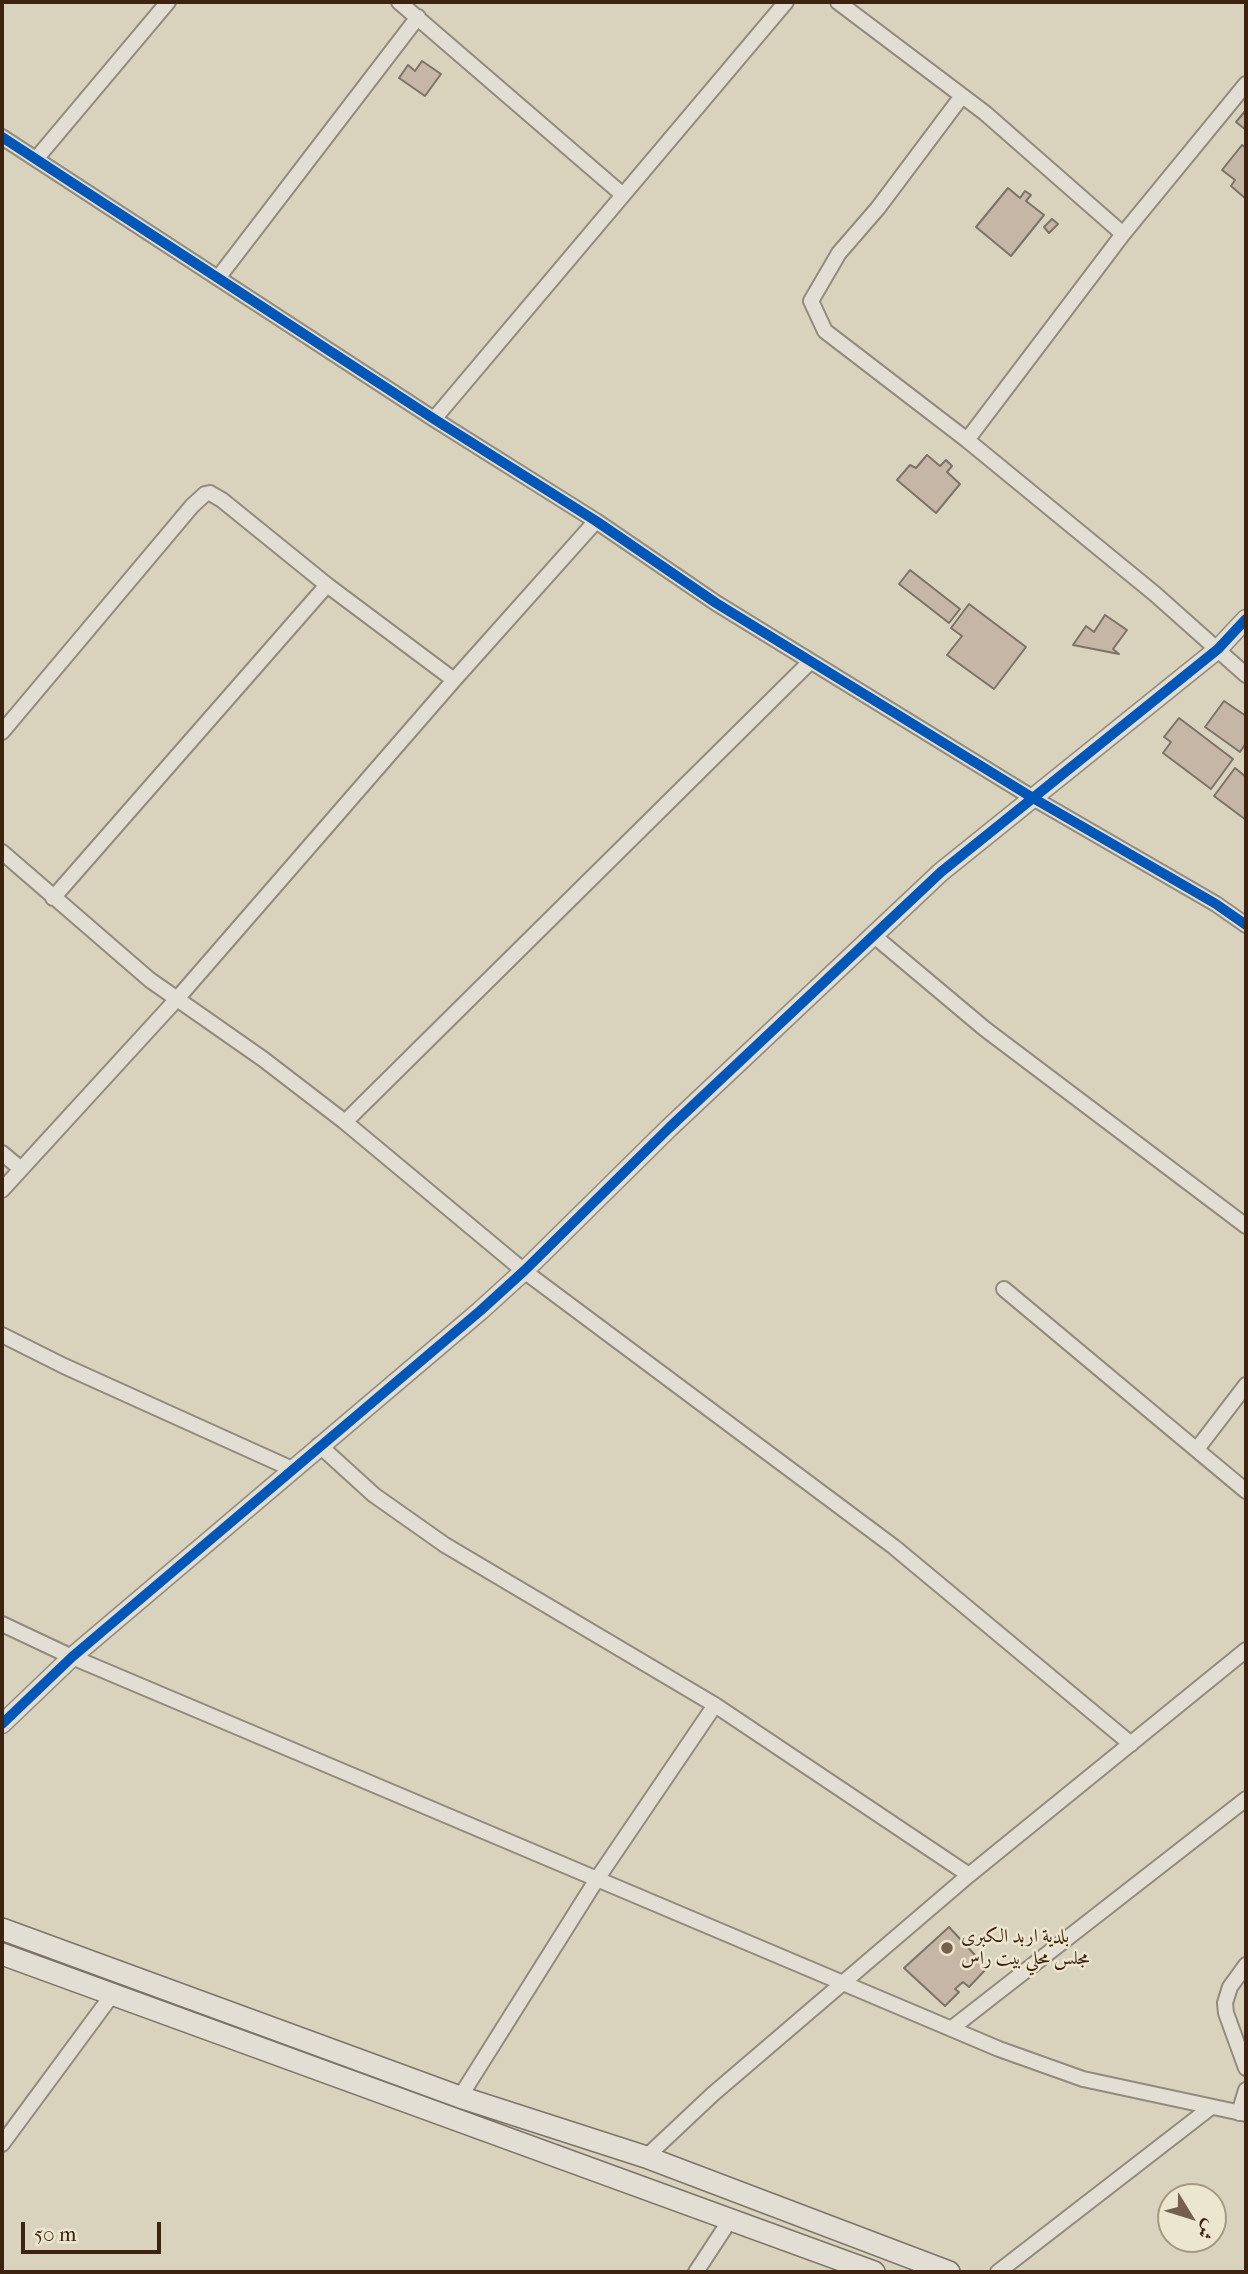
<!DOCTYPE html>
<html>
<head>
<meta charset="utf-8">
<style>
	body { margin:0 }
	#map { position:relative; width:1248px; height:2274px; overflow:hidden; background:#d9d3be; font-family:"IM FELL French Canon",Amiri,serif }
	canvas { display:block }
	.frame { position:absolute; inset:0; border:4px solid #3d2210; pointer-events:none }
	.north { position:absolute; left:1157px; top:2183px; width:70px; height:70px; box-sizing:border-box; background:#ede6ce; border:2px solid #a79882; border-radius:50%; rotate:128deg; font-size:19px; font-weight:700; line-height:28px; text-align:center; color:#3d2210 }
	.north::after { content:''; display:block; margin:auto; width:24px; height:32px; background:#74604d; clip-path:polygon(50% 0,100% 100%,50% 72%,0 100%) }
	.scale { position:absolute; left:21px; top:2222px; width:140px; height:32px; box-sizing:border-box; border:4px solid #3d2210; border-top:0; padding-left:9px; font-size:21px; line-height:24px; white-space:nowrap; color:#3d2210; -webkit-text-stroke:5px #ede6ce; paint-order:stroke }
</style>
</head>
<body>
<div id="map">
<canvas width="1248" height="2274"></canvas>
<div class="frame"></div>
<div class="north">ش</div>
<div class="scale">50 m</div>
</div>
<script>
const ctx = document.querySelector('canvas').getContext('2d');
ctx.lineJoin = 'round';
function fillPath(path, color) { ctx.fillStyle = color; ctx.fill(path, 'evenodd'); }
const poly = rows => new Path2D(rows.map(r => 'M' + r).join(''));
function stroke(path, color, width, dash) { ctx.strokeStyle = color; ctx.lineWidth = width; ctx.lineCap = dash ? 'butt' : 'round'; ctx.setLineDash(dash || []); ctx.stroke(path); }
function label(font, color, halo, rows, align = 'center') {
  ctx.font = font + ' "IM FELL French Canon",Amiri,serif'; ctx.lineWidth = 5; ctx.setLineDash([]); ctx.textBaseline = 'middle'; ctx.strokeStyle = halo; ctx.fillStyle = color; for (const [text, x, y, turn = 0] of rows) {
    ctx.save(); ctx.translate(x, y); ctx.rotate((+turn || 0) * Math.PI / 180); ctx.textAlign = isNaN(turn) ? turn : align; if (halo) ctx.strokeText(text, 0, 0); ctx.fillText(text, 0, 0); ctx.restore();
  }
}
const building = poly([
	[422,61,441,74,425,96,399,78,408,65,415,71,422,61],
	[1246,110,1246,130,1236,122,1246,110],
	[1242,145,1246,148,1246,199,1231,186,1235,180,1222,170,1242,145],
	[1008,188,1020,198,1025,191,1031,195,1026,201,1044,215,1011,256,976,227,1008,188],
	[1052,219,1058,224,1049,233,1044,227,1052,219],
	[927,455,940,466,946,460,952,466,947,472,960,484,936,513,897,480,910,465,916,468,927,455],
	[910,570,960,609,949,623,899,584,910,570],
	[969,604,1026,647,994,689,947,655,962,636,951,628,969,604],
	[1105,615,1127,630,1113,649,1119,654,1073,645,1086,626,1094,632,1105,615],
	[1224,701,1246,716,1246,743,1240,752,1205,727,1224,701],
	[1179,718,1233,759,1211,789,1163,753,1171,742,1164,737,1179,718],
	[1235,768,1246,777,1246,820,1214,796,1235,768],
	[949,1927,987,1968,969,1987,963,1982,955,1989,959,1992,945,2006,904,1968,949,1927]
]);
const minor = poly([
	[399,2,623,195],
	[838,2,985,113,1123,234,967,440,1155,594,1246,675],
	[962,96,878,208,839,253,811,301,825,331,967,440],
	[2,137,434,419,596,521,716,603,1033,798,1216,904,1246,925],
	[36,159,168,2],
	[1123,234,1246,84],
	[218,278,418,17],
	[434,419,786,2],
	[2,732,192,506,205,494,210,493,222,500,327,585,454,680],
	[2,852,150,980,263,1059,345,1122,524,1271,894,1547,1131,1744],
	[53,898,327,585],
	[873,935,985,1029,1246,1226],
	[345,1122,810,662],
	[2,1153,21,1169],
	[2,1190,176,1000,454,680,596,521],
	[1004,1289,1246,1491],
	[2,1335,64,1366,292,1469],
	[319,1445,374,1495,445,1545,715,1705,597,1879,460,2097],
	[1197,1449,1246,1385],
	[2,1624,72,1657,999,2049,1083,2079,1246,2114],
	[715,1705,969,1875],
	[1246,1965,1230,1987,1225,2003,1226,2013,1246,2068],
	[952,2028,1246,1799],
	[1239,2113,1246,2090],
	[2,2144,112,1995],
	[646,2157,713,2094,969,1875,1246,1650],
	[696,2272,730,2220],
	[998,2272,1210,2108]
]);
const tertiary = poly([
	[2,1724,72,1657,480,1311,524,1271,669,1128,941,872,1218,649,1246,619]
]);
const secondary = poly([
	[2,1929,460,2097,646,2157,949,2272],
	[2,1954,874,2272]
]);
const cycleway = poly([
	[2,137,434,419,596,521,716,603,1033,798,1216,904,1246,925],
	[2,1724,72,1657,480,1311,524,1271,669,1128,941,872,1218,649,1246,619]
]);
const markers = [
	[947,1948,7,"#74604d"]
];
const poiNames = [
	["بلدية اربد الكبرى",961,1937],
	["مجلس محلي بيت راس",961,1959]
];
fillPath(building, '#c6b6a5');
stroke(building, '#7b7367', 2);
stroke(minor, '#928b7d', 18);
stroke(tertiary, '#928b7d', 21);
stroke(secondary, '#7b7367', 24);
stroke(minor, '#e2ded4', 14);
stroke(tertiary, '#e2ded4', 18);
stroke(secondary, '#e2ded4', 21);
stroke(cycleway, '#0057b8', 10);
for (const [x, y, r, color] of markers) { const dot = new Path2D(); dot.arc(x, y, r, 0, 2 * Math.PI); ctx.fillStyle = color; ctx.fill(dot); stroke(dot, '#ede6ce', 2.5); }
label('19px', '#3d2210', '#ede6ce', poiNames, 'left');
</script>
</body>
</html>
